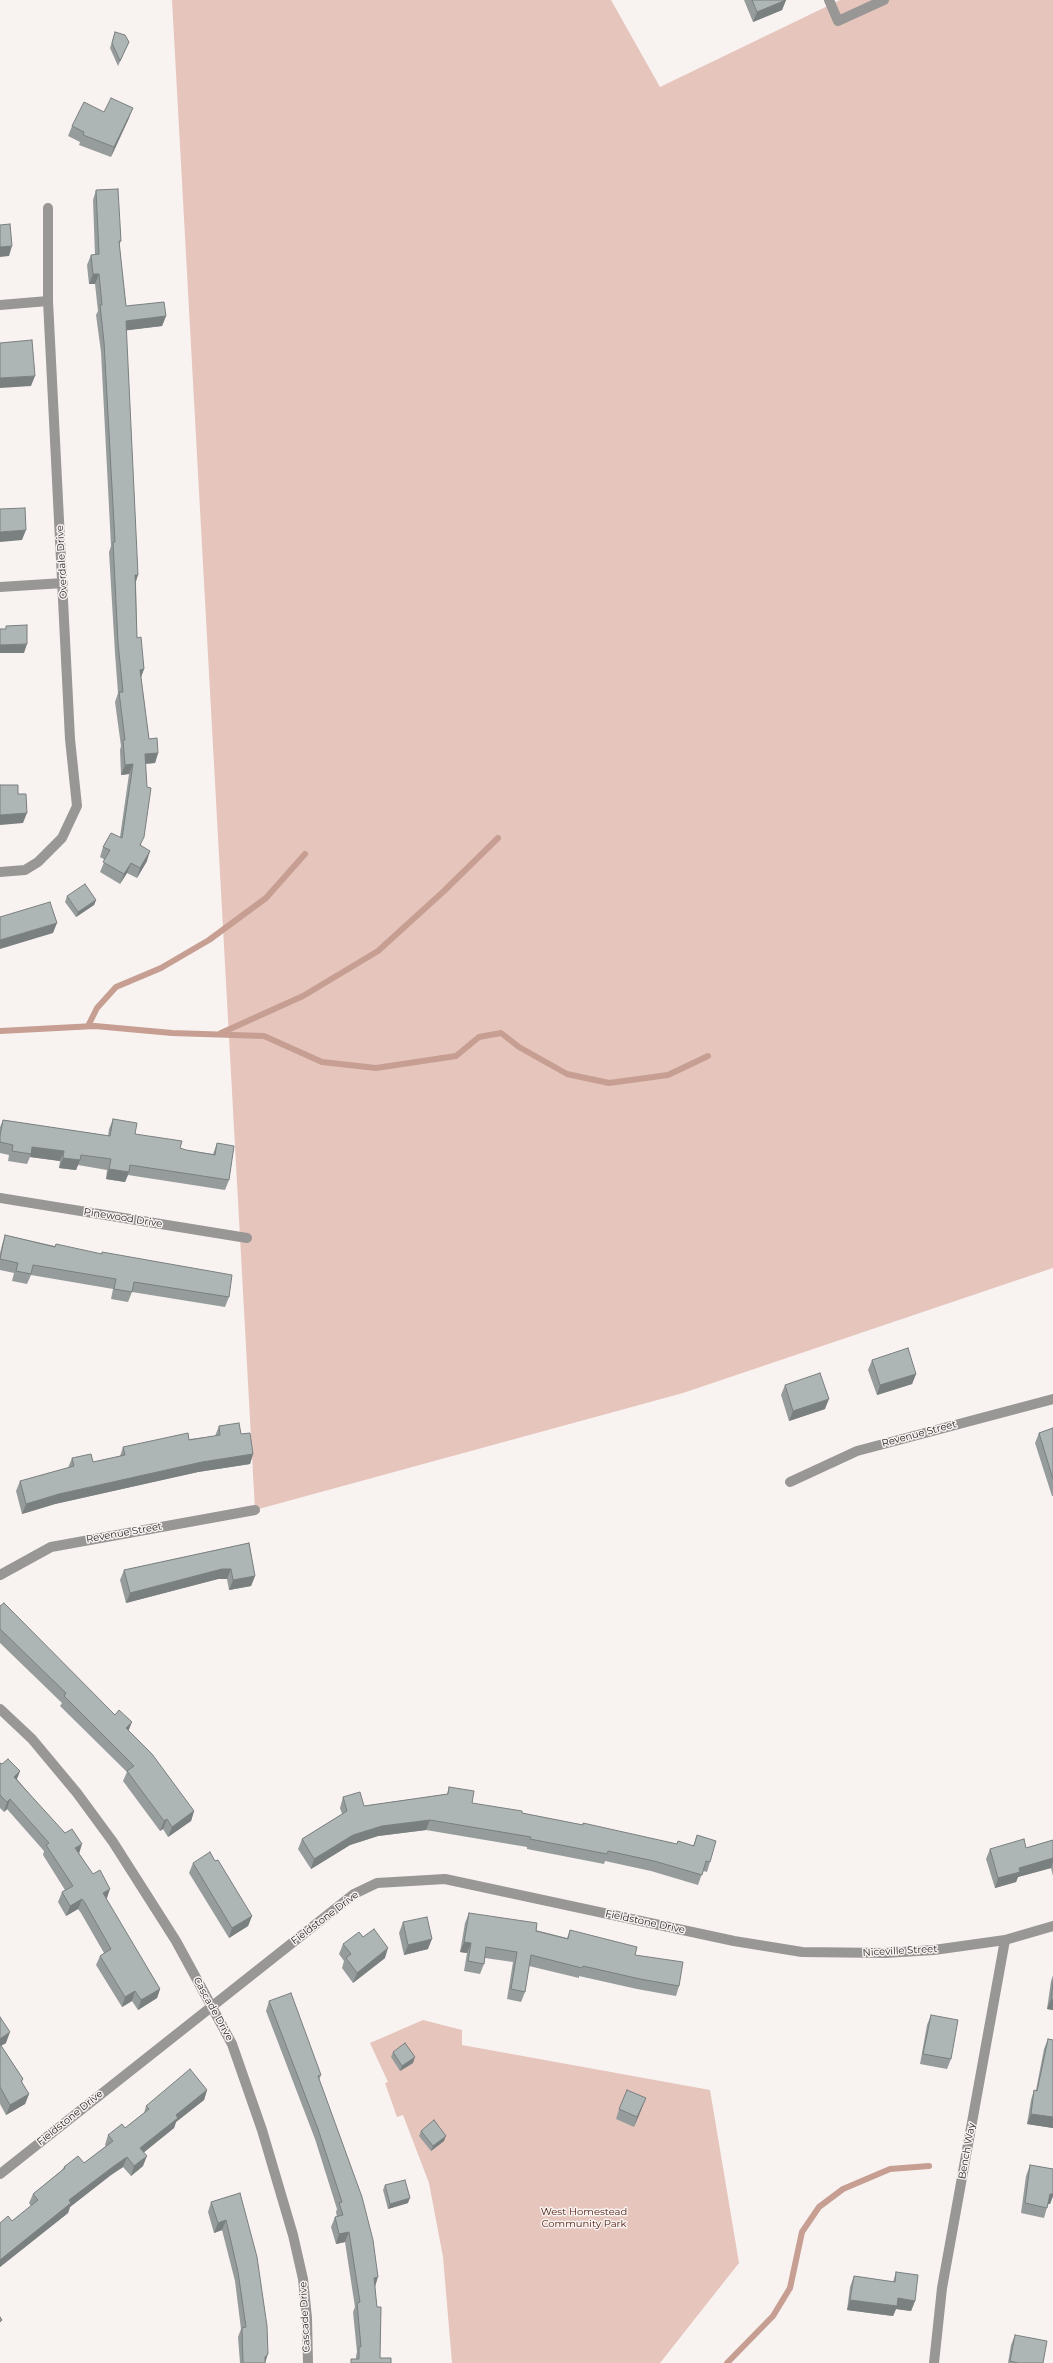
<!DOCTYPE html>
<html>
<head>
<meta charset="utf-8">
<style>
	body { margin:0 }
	canvas { display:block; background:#f8f2f1 }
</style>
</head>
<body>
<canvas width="1053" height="2363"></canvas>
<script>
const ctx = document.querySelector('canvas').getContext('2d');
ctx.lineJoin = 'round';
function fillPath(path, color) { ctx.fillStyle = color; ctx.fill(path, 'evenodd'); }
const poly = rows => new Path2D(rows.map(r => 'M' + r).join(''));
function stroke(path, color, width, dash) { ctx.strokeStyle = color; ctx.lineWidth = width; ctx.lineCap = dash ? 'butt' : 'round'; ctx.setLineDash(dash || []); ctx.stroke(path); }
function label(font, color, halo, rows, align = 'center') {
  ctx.font = font + ' Montserrat,sans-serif'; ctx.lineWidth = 3; ctx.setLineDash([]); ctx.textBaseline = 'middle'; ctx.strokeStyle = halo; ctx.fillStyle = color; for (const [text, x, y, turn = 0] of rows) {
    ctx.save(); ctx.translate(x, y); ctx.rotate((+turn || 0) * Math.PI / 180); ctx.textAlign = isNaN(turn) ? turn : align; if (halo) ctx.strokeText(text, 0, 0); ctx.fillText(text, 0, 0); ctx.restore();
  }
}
const green = poly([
	[172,0,611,0,660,87,840,0,1053,0,1053,1268,683,1393,255,1510],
	[423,2020,462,2030,462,2045,710,2090,739,2263,660,2363,452,2363,443,2257,429,2183,403,2115,397,2117,385,2083,388,2082,370,2043]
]);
const stream = poly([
	[88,1026,97,1008,116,987,161,968,209,940,266,898,305,854],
	[0,1031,95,1026,172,1033,264,1036,322,1062,376,1068,456,1056,479,1037,501,1033,519,1047,567,1074,609,1083,668,1075,708,1056],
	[221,1033,303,996,378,951,444,891,498,838],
	[727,2363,773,2316,790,2288,802,2232,819,2207,843,2189,890,2169,929,2166]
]);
const street = poly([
	[829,0,838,21,884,0],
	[0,305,48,301],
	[0,587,63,583],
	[0,872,25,870,38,862,62,838,77,806,70,739,48,301,48,208],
	[0,1198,247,1238],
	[790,1482,857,1451,1053,1399],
	[0,1575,51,1547,255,1510],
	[0,1709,32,1739,77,1793,113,1842,176,1941,232,2044,262,2130,293,2235,303,2279,307,2318,308,2363],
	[0,2174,354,1894,377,1883,445,1879,734,1941,802,1952,885,1953,934,1950,1005,1940,1053,1926],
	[934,2363,942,2288,1005,1940]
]);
const wall = poly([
	[744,0,786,0,782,10,753,22],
	[115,32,129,42,118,66,110,48],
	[104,112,129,118,111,157,79,145,80,142,68,136,72,126],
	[96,190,121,241,119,245,126,306,166,316,162,326,126,330,136,582,137,638,144,669,141,677,149,739,158,753,155,763,145,764,141,845,147,861,137,878,127,873,120,884,100,872,105,860,100,857,103,847,120,837,129,774,121,775,120,750,121,746,115,702,118,693,115,653,109,552,111,546,101,352,96,315,98,311,95,284,89,284,87,265,91,255,95,255,93,200],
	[67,896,96,900,94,905,76,917,65,902],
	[113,1119,135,1134,186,1150,213,1154,217,1143,229,1180,225,1190,128,1175,125,1182,106,1179,107,1170,78,1165,76,1170,59,1168,60,1161,30,1157,27,1164,8,1161,9,1155,0,1153,0,1127,3,1120,108,1136,109,1129],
	[5,1235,55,1246,56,1244,229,1297,225,1307,132,1292,128,1302,111,1299,113,1289,31,1275,27,1284,12,1281,14,1273,0,1270,0,1253,2,1245],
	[872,1360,916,1374,912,1384,877,1395,868,1370],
	[785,1385,825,1409,789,1421,781,1395],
	[219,1426,241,1434,253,1454,250,1464,198,1472,55,1504,22,1514,16,1491,20,1481,68,1468,72,1458,93,1462,120,1456,123,1447,215,1436],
	[1053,1428,1053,1496,1052,1496,1035,1443,1039,1433],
	[249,1543,255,1576,251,1586,229,1590,227,1579,218,1579,126,1603,120,1580,124,1570],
	[0,1606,129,1731,194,1811,191,1821,168,1837,163,1829,160,1831,123,1781,127,1772,60,1706,62,1703,0,1643],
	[0,1763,2,1764,20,1771,17,1779,79,1853,107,1898,106,1899,160,1989,157,1998,138,2010,132,2001,122,2007,96,1965,100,1956,104,1953,81,1913,78,1909,66,1916,58,1902,62,1892,65,1890,43,1855,44,1851,7,1809,4,1812,0,1808],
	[449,1787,472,1803,677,1844,693,1846,697,1835,710,1862,707,1872,703,1871,698,1885,651,1871,605,1861,604,1864,527,1849,527,1847,426,1830,378,1836,350,1845,311,1869,298,1849,302,1839,342,1814,340,1808,343,1797,364,1806,447,1794],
	[1053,1840,1053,1876,1051,1868,1018,1877,1016,1882,995,1888,986,1859,990,1849,1026,1848],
	[193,1863,252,1916,248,1926,229,1938,189,1873],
	[469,1913,567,1938,570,1930,635,1955,679,1986,676,1996,637,1989,579,1976,579,1978,529,1966,525,1992,521,2002,507,1999,513,1962,485,1958,484,1964,480,1974,464,1971,467,1953,460,1952,465,1923],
	[403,1922,428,1949,404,1955,399,1933],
	[363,1937,385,1958,353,1983,342,1968,344,1961,339,1954,343,1944],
	[1053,1975,1053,2010,1047,2009,1051,1981],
	[269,2001,321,2075,319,2080,375,2286,380,2358,356,2359,356,2356,357,2352,353,2312,355,2307,345,2242,336,2244,331,2227,335,2217,337,2217,336,2212,337,2209,315,2139,266,2011],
	[931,2015,951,2059,947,2069,920,2064,927,2025],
	[0,2017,6,2043,1,2046,23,2079,22,2082,29,2094,25,2104,6,2115,0,2104],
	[1048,2039,1053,2128,1027,2124,1031,2100,1034,2090,1036,2090,1044,2049],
	[393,2052,413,2063,400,2071,391,2057],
	[207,2090,204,2100,176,2122,174,2128,144,2152,143,2166,131,2176,123,2167,111,2175,70,2207,68,2213,0,2267,0,2223,12,2221,31,2206,29,2203,33,2194,62,2170,64,2167,84,2163,106,2146,105,2145,108,2135,125,2128,144,2113,146,2106],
	[642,2108,634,2127,616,2119,619,2109],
	[421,2131,444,2141,431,2151,419,2136],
	[1030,2165,1053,2169,1053,2196,1050,2204,1048,2204,1044,2218,1021,2213,1026,2176],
	[385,2185,408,2203,388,2209,383,2190],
	[240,2193,265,2363,240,2363,238,2337,241,2329,235,2281,222,2230,214,2233,208,2212,211,2202],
	[896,2272,915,2301,911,2311,896,2309,893,2316,847,2310,850,2287,854,2276,893,2282],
	[1015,2335,1043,2363,1008,2363,1011,2345]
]);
const shadedWall = poly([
	[786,0,782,10,753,22,757,12],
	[133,108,129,118,111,157,114,147],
	[12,246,9,256,0,257,0,247],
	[93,274,99,274,95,284,89,284],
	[166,316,162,326,122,331,126,321],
	[35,376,31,386,0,388,0,378],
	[26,530,22,540,0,542,0,532],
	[135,575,138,575,135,585],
	[27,644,24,653,0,653,0,645],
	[144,669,140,680,140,670],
	[158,753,155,763,141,764,145,754],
	[133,764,129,774,121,775,125,765],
	[27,813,23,823,0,825,0,815],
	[150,851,147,861,137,878,140,868],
	[131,863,127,873,120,884,124,874],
	[96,900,94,905,76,917,78,912],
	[57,923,53,933,0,949,0,940],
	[32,1147,64,1151,60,1161,30,1157],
	[63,1158,80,1160,76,1170,59,1168],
	[109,1169,129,1172,125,1182,106,1179],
	[916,1374,912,1384,877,1395,880,1385],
	[829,1399,825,1409,789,1421,793,1411],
	[253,1454,250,1464,198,1472,55,1504,22,1514,26,1504,59,1494,202,1462],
	[222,1569,231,1569,227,1579,218,1579,126,1603,130,1593],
	[255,1576,251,1586,229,1590,233,1580],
	[132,1722,128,1732,126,1728],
	[20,1771,16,1781,14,1777],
	[10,1799,7,1809,4,1812,7,1802],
	[194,1811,191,1821,168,1837,172,1827],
	[167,1819,163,1829,160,1831,164,1821],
	[430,1820,426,1830,378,1836,350,1845,311,1869,314,1859,353,1835,382,1826],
	[82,1844,79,1854,75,1848],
	[1053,1858,1053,1862,1051,1868,1018,1877,1016,1882,995,1888,998,1878,1019,1868],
	[110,1889,107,1898,99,1903,103,1893],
	[82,1899,78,1909,66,1916,70,1906],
	[252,1916,248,1926,229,1938,232,1928],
	[432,1939,428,1949,404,1955,408,1945],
	[464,1942,471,1943,467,1953,460,1952],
	[388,1948,385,1958,353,1983,357,1973],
	[160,1989,157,1998,138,2010,141,2000],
	[135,1991,132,2001,122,2007,125,1997],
	[1051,1999,1053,2000,1053,2010,1047,2009],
	[10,2032,6,2043,0,2046,0,2039],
	[415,2057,413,2063,400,2071,402,2066],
	[207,2090,204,2100,176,2122,174,2128,137,2158,140,2148,176,2115],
	[29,2094,25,2104,6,2115,10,2105],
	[646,2098,642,2108,634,2127,637,2117],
	[1031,2114,1053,2117,1053,2128,1027,2124],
	[446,2136,444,2141,431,2151,433,2146],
	[147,2156,143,2166,131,2176,134,2166],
	[127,2157,123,2167,111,2175,70,2207,68,2213,0,2267,0,2260,69,2200,114,2166],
	[1050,2194,1053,2194,1053,2196,1050,2204,1046,2204],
	[410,2198,408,2203,388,2209,390,2204],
	[226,2220,222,2230,214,2233,218,2223],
	[349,2232,345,2242,336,2244,339,2234],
	[378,2277,375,2287,374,2278],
	[898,2298,915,2301,911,2311,896,2309,893,2316,847,2310,850,2300],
	[268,2354,265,2363,263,2363,265,2357]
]);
const building = poly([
	[752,0,786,0,757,12,752,0],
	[115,32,125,35,129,42,120,61,112,43,115,32],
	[111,98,133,108,114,147,83,135,84,132,72,126,84,102,104,112,111,98],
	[118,189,121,241,119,241,126,306,164,302,166,316,126,321,138,575,135,575,137,638,141,637,144,669,140,670,149,739,157,738,158,753,145,754,147,787,151,788,144,837,140,845,150,851,140,868,131,863,124,874,103,862,110,850,103,847,111,833,122,838,133,764,125,765,123,740,125,740,119,692,123,692,118,643,113,542,115,542,104,342,100,305,102,305,99,274,93,274,91,255,99,254,96,190,118,189],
	[10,224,12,246,0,247,0,225,10,224],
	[32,340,35,376,0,378,0,343,32,340],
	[25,508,26,530,0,532,0,509,25,508],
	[27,625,27,644,0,645,0,629,6,629,6,626,27,625],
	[0,785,18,785,18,794,26,794,27,813,0,815,0,785],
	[85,884,96,900,78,912,67,896,85,884],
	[50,902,57,923,0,940,0,917,50,902],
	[113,1119,137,1123,135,1134,182,1141,180,1148,186,1150,215,1155,217,1143,234,1146,229,1180,130,1165,129,1172,109,1169,111,1159,81,1155,80,1160,63,1158,64,1151,32,1147,31,1154,12,1151,13,1145,0,1142,0,1136,3,1120,110,1136,113,1119],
	[5,1235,55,1247,56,1244,102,1254,102,1252,232,1275,229,1297,134,1282,132,1292,114,1289,116,1279,33,1265,31,1274,16,1271,18,1263,0,1259,5,1235],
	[908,1348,916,1374,880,1385,872,1360,908,1348],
	[820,1373,829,1399,793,1411,785,1385,820,1373],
	[239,1423,241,1434,250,1433,253,1454,202,1462,59,1494,26,1504,20,1481,74,1466,72,1458,91,1454,93,1462,125,1455,123,1447,188,1433,189,1440,220,1435,219,1426,239,1423],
	[1053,1428,1053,1479,1039,1433,1053,1428],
	[249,1543,255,1576,233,1580,231,1569,222,1569,130,1593,124,1570,249,1543],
	[4,1603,115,1715,119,1710,132,1722,126,1728,152,1754,194,1811,172,1827,167,1819,164,1821,127,1771,134,1766,64,1696,66,1693,0,1629,0,1606,4,1603],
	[8,1759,20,1771,14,1777,65,1833,72,1829,82,1844,75,1848,93,1874,100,1870,110,1889,103,1893,160,1989,141,2000,135,1991,125,1997,100,1956,111,1949,85,1903,82,1899,70,1906,62,1892,73,1886,46,1845,49,1843,10,1799,7,1802,0,1795,0,1763,2,1764,8,1759],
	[449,1787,474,1791,472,1803,522,1811,522,1813,583,1825,583,1823,677,1844,678,1841,694,1846,697,1835,716,1841,710,1862,706,1861,702,1875,654,1861,608,1851,607,1854,530,1839,531,1837,430,1820,382,1826,353,1835,314,1859,302,1839,347,1811,343,1797,360,1792,364,1806,448,1794,449,1787],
	[1024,1839,1026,1848,1053,1840,1053,1858,1019,1868,1020,1872,998,1878,990,1849,1024,1839],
	[210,1852,215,1861,218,1860,252,1916,232,1928,193,1863,210,1852],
	[469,1913,537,1923,536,1931,568,1939,570,1930,637,1947,635,1955,683,1962,679,1986,640,1979,583,1966,582,1968,531,1955,525,1992,511,1989,517,1952,486,1947,484,1964,468,1961,471,1943,464,1942,469,1913],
	[427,1917,432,1939,408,1945,403,1922,427,1917],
	[374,1929,388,1948,357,1973,346,1958,351,1954,343,1944,359,1932,363,1937,374,1929],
	[1053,1982,1053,2000,1051,1999,1053,1982],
	[291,1993,321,2075,318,2076,362,2197,373,2240,378,2277,374,2278,377,2307,381,2307,380,2358,391,2358,391,2363,351,2363,351,2359,359,2359,359,2347,361,2347,357,2303,360,2302,349,2232,339,2234,335,2217,343,2215,339,2203,342,2202,318,2129,269,2001,291,1993],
	[931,2015,958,2020,951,2059,923,2054,931,2015],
	[0,2017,10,2032,0,2039,0,2017],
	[1048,2039,1053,2040,1053,2117,1031,2114,1034,2090,1037,2091,1048,2039],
	[405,2043,415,2057,402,2066,393,2052,405,2043],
	[0,2044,23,2079,21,2081,29,2094,10,2105,0,2087,0,2044],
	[190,2069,207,2090,176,2115,178,2118,140,2148,147,2156,134,2166,127,2157,114,2166,69,2200,71,2203,0,2260,0,2223,8,2216,12,2221,38,2200,33,2194,65,2168,64,2167,78,2156,84,2163,113,2141,108,2135,122,2124,125,2128,149,2109,146,2106,190,2069],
	[627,2090,646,2098,637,2117,619,2109,627,2090],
	[434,2120,446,2136,433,2146,421,2131,434,2120],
	[1030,2165,1053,2169,1053,2194,1050,2194,1047,2208,1025,2203,1030,2165],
	[405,2180,410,2198,390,2204,385,2185,405,2180],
	[240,2193,257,2257,267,2326,268,2354,265,2357,265,2363,243,2363,242,2328,246,2327,238,2272,226,2220,218,2223,211,2202,240,2193],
	[896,2272,918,2275,915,2301,898,2298,897,2306,850,2300,854,2276,895,2282,896,2272],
	[0,2317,2,2320,0,2322,0,2317],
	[1015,2335,1047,2341,1043,2363,1018,2363,1010,2361,1015,2335]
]);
const streetNames = [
	["Overdale Drive",62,562,-93],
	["Pinewood Drive",123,1218,9],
	["Revenue Street",919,1434,-15],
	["Revenue Street",124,1533,-10],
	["Fieldstone Drive",325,1918,-37],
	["Fieldstone Drive",645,1922,12],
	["Niceville Street",900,1951,-3],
	["Cascade Drive",213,2009,61],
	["Fieldstone Drive",70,2118,-39],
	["Bench Way",967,2151,-80],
	["Cascade Drive",305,2317,-93]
];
const parkNames = [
	["West Homestead",584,2212],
	["Community Park",584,2224]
];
fillPath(green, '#e6c5bc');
stroke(stream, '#c79e92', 6);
stroke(street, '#999696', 10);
fillPath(wall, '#969c9c');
fillPath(shadedWall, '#7a7f7f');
fillPath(building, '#aeb5b5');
stroke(building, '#7a7f7f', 1);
label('10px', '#292727', '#f8f2f1', streetNames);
label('10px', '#501c0e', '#f8f2f1', parkNames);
</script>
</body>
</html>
